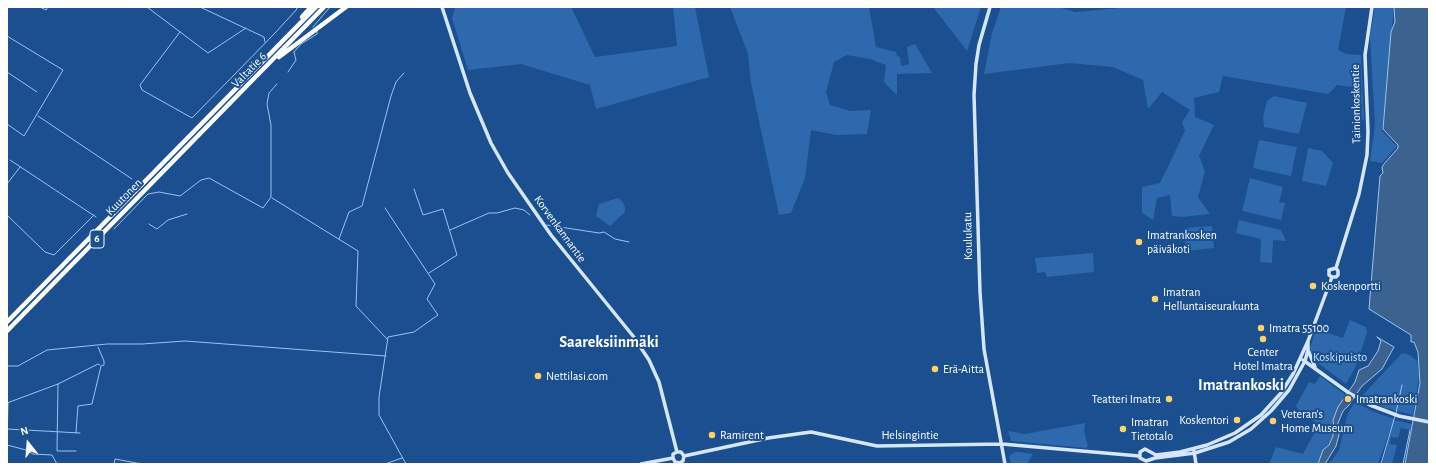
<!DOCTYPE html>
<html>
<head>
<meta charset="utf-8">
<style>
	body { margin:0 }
	#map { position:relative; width:1436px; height:471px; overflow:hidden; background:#1b4f8f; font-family:"Alegreya Sans",sans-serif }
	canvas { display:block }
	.frame { position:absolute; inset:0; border:8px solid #fff; pointer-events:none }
	.north { position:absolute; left:8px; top:423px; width:40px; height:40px; -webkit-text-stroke:3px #1b4f8f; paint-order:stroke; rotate:343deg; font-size:11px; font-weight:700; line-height:16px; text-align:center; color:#fff }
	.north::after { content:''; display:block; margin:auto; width:14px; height:18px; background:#fff; clip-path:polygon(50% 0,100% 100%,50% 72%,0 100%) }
</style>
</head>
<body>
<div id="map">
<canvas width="1436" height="471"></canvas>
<div class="frame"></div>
<div class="north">N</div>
</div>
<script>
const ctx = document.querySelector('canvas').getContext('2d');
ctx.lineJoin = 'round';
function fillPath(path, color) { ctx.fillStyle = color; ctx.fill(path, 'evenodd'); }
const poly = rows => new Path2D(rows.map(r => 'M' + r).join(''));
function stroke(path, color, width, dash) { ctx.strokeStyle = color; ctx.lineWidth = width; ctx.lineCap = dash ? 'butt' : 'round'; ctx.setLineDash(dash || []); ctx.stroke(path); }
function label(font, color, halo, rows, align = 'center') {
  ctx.font = font + ' "Alegreya Sans",sans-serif'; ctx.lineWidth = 4; ctx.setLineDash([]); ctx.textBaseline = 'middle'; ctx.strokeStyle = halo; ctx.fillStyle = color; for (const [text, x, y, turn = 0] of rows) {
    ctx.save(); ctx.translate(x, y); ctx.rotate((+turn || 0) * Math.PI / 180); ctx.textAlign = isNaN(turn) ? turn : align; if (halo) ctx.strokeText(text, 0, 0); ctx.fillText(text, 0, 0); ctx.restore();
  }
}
const green = poly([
	[455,7,571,7,595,57,677,46,673,7,695,7,709,77,596,109,590,85,521,64,468,70,452,18],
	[730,7,869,7,876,47,896,52,897,56,900,57,901,66,909,64,907,47,915,44,932,73,897,74,897,95,884,82,886,65,870,59,847,55,834,62,826,92,830,105,850,111,871,110,867,134,836,135,811,130,805,178,791,213,779,215,751,83,748,54],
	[933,7,981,7,967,51],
	[1001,7,1058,7,1075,12,1131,7,1346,7,1338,50,1346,54,1361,55,1364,120,1360,119,1357,90,1352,87,1337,85,1328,94,1223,76,1219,92,1194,98,1195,117,1214,125,1199,156,1205,171,1198,197,1210,214,1182,217,1172,216,1170,195,1157,198,1153,220,1142,213,1142,187,1160,183,1185,131,1182,122,1190,110,1162,92,1148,109,1143,80,1113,67,1069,63,984,74,992,33],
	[1375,7,1394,7,1382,131,1397,146,1382,163,1370,161,1375,125,1370,36],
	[1274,96,1307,103,1299,134,1264,127,1263,117,1267,101],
	[1259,140,1297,147,1291,176,1253,168],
	[1308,148,1322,151,1333,163,1326,186,1302,181],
	[1250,178,1283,187,1279,202,1285,203,1281,220,1242,211],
	[618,198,623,202,625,207,625,212,610,226,596,216,599,204],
	[1239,220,1281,230,1286,241,1273,240,1272,263,1260,262,1261,239,1236,233],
	[1212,226,1214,248,1186,251,1184,228],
	[1093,253,1094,272,1047,277,1045,272,1037,273,1035,258],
	[1350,320,1366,327,1367,333,1355,368,1346,384,1314,360,1310,348,1316,329,1343,338],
	[1402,353,1410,355,1417,361,1419,376,1413,415,1385,408,1363,395],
	[1320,376,1347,396,1338,407,1333,420,1334,428,1333,436,1328,445,1323,450,1318,464,1269,464,1276,447,1303,454,1319,424,1303,415,1296,406,1309,382,1315,384],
	[1355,402,1374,412,1394,419,1378,464,1329,464,1339,450,1348,413],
	[1394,420,1412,424,1411,430,1401,428,1398,438,1391,437,1390,444,1397,445,1392,464,1382,464],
	[1085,423,1084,431,1088,446,1086,448,1011,441,1008,431,1025,434],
	[1015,452,1020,452,1033,454,1027,464,1011,464,1009,456]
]);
const water = poly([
	[1394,7,1429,7,1429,464,1405,464,1420,383,1418,352,1414,342,1411,342,1411,335,1369,309,1380,176,1383,173,1382,167,1384,164,1398,148,1398,145,1383,129,1391,32,1395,22,1394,7],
	[1377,337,1394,347,1382,369,1362,386,1349,405,1343,411,1338,423,1339,435,1336,446,1325,464,1318,464,1323,450,1329,445,1333,436,1334,428,1333,420,1338,407,1355,382,1359,370,1368,366,1378,351,1381,341,1377,337]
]);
const stream = poly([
	[40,7,46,10,48,7],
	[147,7,208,53,246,28],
	[200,7,264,37,265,42],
	[313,27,330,7],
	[180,32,140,85,142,90,192,118,276,32,297,9,296,7],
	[7,36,63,70,24,136,7,124],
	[294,52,301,44,317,34,317,30],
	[7,72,37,92],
	[288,72,296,60,294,52],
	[38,116,132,179],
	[10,160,96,217],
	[7,184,20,167],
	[414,189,423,215,443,209,457,255,429,273],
	[272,198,358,251,356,306,387,339],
	[385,208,435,284,427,299,438,315,414,332,388,337,379,397,379,415,406,464],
	[7,215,45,252,54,255,94,215],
	[149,224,157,229,168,220,187,214],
	[547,225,599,233,604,232,615,239,629,242],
	[114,229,148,194,159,192,180,196,201,180,209,178,263,208,271,197,271,125,267,104,269,93,277,84],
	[450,230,489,213,497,213,515,208,524,210,530,215],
	[339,239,349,212,362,206,391,96,396,82,404,73],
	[7,366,18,366,47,350,107,344,142,344,185,341,386,356],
	[58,384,57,451,76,451],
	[7,403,58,384,98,364,100,365],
	[1396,413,1402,385],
	[7,429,80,433],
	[76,433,78,406,92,404,101,366,104,365,104,361,98,347],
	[7,444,8,403],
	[7,445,26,450,33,454,52,455,57,464],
	[114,464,115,459,142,464],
	[385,464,402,458],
	[1381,464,1395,416],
	[1403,464,1410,430]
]);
const secondary = poly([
	[442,7,470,93,491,143,508,173,551,235,633,336,649,360,659,382,677,452],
	[990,7,979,45,976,64,974,95,980,292,984,349,1005,464],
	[1336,268,1359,194,1367,155,1368,132,1365,55,1372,7],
	[1332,277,1329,275,1329,270,1336,268],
	[1332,277,1336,277,1338,275,1338,271,1336,268],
	[1308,341,1308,350,1305,361,1289,390,1271,411,1251,429,1229,442,1195,453,1155,458,1146,461,1140,458,1140,452,1145,449,1156,455,1180,452,1207,445,1235,433,1261,415,1281,393,1293,374,1308,341,1332,277],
	[1308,350,1315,367],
	[1303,360,1349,393,1370,405,1399,416,1429,422],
	[1194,451,1196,464],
	[677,452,681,452,684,456,683,461,680,463],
	[677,452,673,454,673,458,675,462,680,463],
	[684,456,768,438,811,432,877,446,1002,444,1139,456],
	[641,464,673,458]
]);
const highway = poly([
	[302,17,311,7],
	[279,57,346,7],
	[7,322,316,7],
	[7,331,324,7]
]);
const markers = [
	[1139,242,4,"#ffd166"],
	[1313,286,4,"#ffd166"],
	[1155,299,4,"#ffd166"],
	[1261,328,4,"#ffd166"],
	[1263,339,4,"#ffd166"],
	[935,369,4,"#ffd166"],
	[538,376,4,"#ffd166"],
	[1169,399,4,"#ffd166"],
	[1348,399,4,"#ffd166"],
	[1237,420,4,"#ffd166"],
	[1273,421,4,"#ffd166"],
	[1123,429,4,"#ffd166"],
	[712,435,4,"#ffd166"]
];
const shields = [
	[97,239,14]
];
const shieldNames = [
	["6",97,239]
];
const streetNames = [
	["Valtatie 6",249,70,-46],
	["Tainionkoskentie",1356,104,-91],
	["Kuutonen",124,197,-46],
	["Korvenkannantie",560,229,54],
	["Koulukatu",968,236,-91],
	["Helsingintie",910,435]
];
const poiNames = [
	["Imatrankosken",1147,235],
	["päiväkoti",1147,249],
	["Koskenportti",1321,286],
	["Imatran",1163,292],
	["Helluntaiseurakunta",1163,306],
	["Imatra 55100",1269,328],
	["Center",1263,352,"center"],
	["Hotel Imatra",1263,366,"center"],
	["Erä-Aitta",943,369],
	["Nettilasi.com",546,376],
	["Teatteri Imatra",1161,399,"right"],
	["Imatrankoski",1356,399],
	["Veteran’s",1281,414],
	["Home Museum",1281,428],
	["Koskentori",1229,420,"right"],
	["Imatran",1131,422],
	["Tietotalo",1131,436],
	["Ramirent",720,435]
];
const parkNames = [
	["Koskipuisto",1340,357]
];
const districtNames = [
	["Saareksiinmäki",609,342],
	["Imatrankoski",1241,385]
];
fillPath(green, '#2e69ad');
fillPath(water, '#3c6290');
stroke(water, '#9cc4f0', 1);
stroke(stream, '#9cc4f0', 1);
stroke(secondary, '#d6e6fa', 3.5);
stroke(highway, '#fff', 4.5);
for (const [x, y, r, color] of markers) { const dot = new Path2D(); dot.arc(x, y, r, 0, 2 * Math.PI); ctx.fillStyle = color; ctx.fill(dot); stroke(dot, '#1b4f8f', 1.5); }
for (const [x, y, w] of shields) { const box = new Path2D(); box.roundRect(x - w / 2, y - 9, w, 18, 3); ctx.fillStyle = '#1b4f8f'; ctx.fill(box); stroke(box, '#fff', 1); }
label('bold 11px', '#fff', null, shieldNames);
label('12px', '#fff', '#1b4f8f', streetNames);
label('12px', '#fff', '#1b4f8f', poiNames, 'left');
label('12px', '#cfe3fa', '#1b4f8f', parkNames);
label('bold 16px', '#fff', '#1b4f8f', districtNames);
</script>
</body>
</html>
